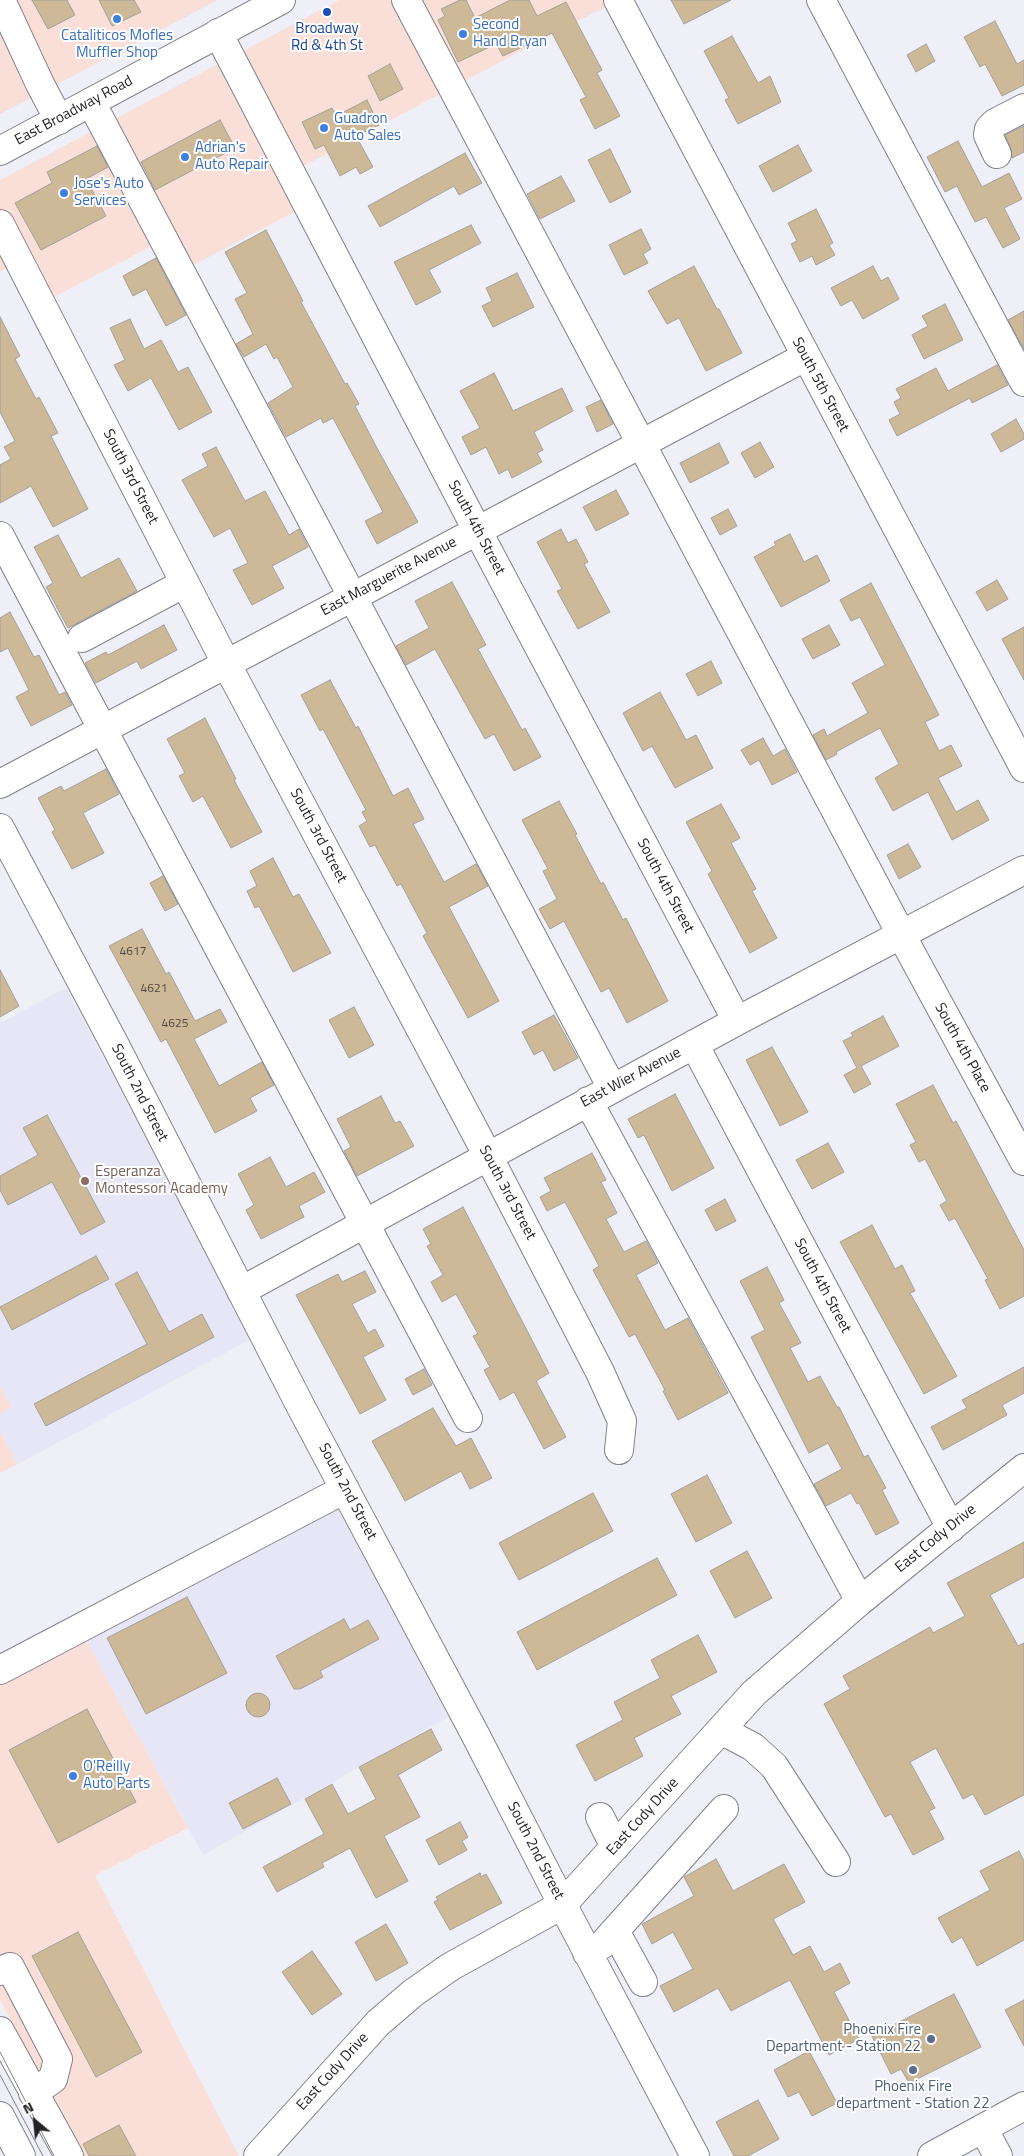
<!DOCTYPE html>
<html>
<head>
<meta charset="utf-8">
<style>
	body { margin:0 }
	#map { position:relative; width:1024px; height:2156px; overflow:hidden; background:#eeeff7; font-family:"Titillium Web",sans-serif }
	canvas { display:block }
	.north { position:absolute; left:10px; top:2096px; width:50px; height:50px; -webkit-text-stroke:4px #fff; paint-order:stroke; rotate:332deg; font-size:14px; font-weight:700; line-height:20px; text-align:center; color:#232326 }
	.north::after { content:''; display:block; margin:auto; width:18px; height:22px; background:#232326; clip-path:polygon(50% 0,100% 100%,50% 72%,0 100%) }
</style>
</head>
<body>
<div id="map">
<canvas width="1024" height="2156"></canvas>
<div class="north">N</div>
</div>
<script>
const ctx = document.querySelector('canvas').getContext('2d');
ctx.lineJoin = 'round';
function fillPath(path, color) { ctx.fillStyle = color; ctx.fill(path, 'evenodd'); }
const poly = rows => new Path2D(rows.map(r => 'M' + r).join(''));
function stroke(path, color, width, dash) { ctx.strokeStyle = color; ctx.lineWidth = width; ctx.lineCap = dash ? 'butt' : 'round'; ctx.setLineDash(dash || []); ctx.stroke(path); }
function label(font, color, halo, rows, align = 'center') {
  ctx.font = font + ' "Titillium Web",sans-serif'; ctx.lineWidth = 4; ctx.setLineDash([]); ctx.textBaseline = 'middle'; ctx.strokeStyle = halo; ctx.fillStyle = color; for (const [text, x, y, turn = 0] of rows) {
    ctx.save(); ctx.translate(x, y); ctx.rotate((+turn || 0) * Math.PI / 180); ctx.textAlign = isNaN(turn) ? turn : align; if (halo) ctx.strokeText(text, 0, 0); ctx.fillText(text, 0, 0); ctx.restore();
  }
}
const commercial = poly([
	[0,0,218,0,0,114],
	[339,0,624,0,595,12,279,179,296,211,188,268,171,236,52,298,31,255,0,272,0,180],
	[0,1386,12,1407,0,1414],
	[0,1431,18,1464,0,1473],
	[74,1618,188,1828,95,1875,239,2156,84,2156,0,2000,0,1657]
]);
const built = poly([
	[66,988,253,1338,18,1464,0,1431,0,1414,11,1407,0,1386,0,1023],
	[328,1486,448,1717,203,1855,74,1618]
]);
const building = poly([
	[32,0,67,0,75,15,48,29,32,0],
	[99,0,134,0,141,12,112,26,99,0],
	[460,0,466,0,475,18,510,0,529,0,537,16,566,2,602,70,597,73,620,116,595,129,580,100,586,97,552,33,503,56,496,44,458,62,438,20,445,16,441,9,460,0],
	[671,0,731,0,684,24,671,0],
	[995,21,1017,64,1024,60,1024,85,1002,96,985,64,980,67,964,37,995,21],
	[732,36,758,83,770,76,781,102,738,124,725,100,729,98,704,51,732,36],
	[926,44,935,61,916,72,907,55,926,44],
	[390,64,403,89,380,101,368,76,390,64],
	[367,100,379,125,356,136,373,167,360,174,356,167,340,176,324,145,315,149,302,122,332,108,336,116,367,100],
	[220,120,235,148,155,190,141,162,220,120],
	[1024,126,1024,152,1012,158,1011,148,1005,135,1024,126],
	[958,141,982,187,1009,173,1022,199,1004,208,1020,239,1003,248,986,217,975,222,957,186,945,192,927,157,958,141],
	[798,145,812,171,773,192,759,166,798,145],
	[97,146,108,167,86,179,106,216,41,250,15,203,52,183,47,172,97,146],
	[610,149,631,192,610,203,588,160,610,149],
	[465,153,482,183,459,195,454,186,380,227,368,206,465,153],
	[561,176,575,201,540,219,527,194,561,176],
	[816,209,833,243,829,245,835,255,816,265,812,256,800,262,791,244,797,241,788,223,816,209],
	[471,225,481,243,429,270,441,292,416,305,394,262,471,225],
	[641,229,651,249,643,254,648,263,624,275,609,245,641,229],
	[266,230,303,301,301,302,345,384,347,383,359,404,355,406,378,450,418,522,377,544,365,521,383,512,333,418,323,423,321,418,286,437,268,403,293,387,277,357,274,359,266,344,244,357,236,344,253,334,235,299,247,293,225,252,266,230],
	[156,258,186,315,166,326,146,289,133,296,123,276,156,258],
	[694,266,717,309,719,309,742,353,706,371,679,318,667,324,648,291,694,266],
	[873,266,881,281,888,277,899,299,863,319,852,300,841,306,831,288,873,266],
	[517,273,534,307,493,327,482,306,492,301,486,288,517,273],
	[945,304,963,340,924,359,912,335,928,326,922,316,945,304],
	[1024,311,1024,349,1008,320,1024,311],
	[0,317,20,356,15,359,36,399,39,397,58,433,51,436,88,509,53,527,31,486,0,503,0,465,11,459,4,447,15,441,0,412,0,317],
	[130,319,144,349,161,340,178,372,188,367,212,412,179,430,151,378,128,391,114,365,125,360,110,328,130,319],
	[997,365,1008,385,972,403,970,398,897,436,889,420,900,414,894,402,901,398,896,389,936,368,948,391,997,365],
	[494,373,513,411,562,388,573,411,534,432,543,450,537,453,542,462,512,478,508,469,499,474,486,447,471,455,462,437,480,428,460,391,494,373],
	[601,400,613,424,597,432,586,407,601,400],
	[1016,419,1024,434,1024,439,1001,452,991,434,1016,419],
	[760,442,774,467,755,478,741,453,760,442],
	[719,443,729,463,690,483,680,463,719,443],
	[216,447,245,501,265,491,289,535,299,529,308,547,272,566,284,588,252,605,233,570,248,563,230,528,214,537,182,480,208,466,202,454,216,447],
	[616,490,629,514,596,531,583,507,616,490],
	[728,509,737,526,720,535,711,518,728,509],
	[561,529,568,543,576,539,588,562,584,564,610,612,578,629,557,591,562,589,537,542,561,529],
	[790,534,804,562,817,555,830,581,781,607,754,557,776,545,774,542,790,534],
	[58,535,81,578,119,558,137,591,68,628,46,587,53,583,34,547,58,535],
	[997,580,1008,599,987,611,976,592,997,580],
	[452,582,486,645,478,649,522,730,525,728,541,757,514,771,494,734,485,739,435,649,406,665,396,646,429,628,415,601,452,582],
	[871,583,939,715,925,722,939,751,951,745,962,766,938,778,956,812,978,800,989,820,952,840,928,792,893,811,875,778,899,764,880,728,836,752,837,754,826,760,813,735,824,729,827,736,868,713,852,683,885,665,860,617,851,621,840,600,871,583],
	[10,612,34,657,39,655,59,695,65,692,72,705,31,726,16,697,29,690,8,648,0,652,0,618,10,612],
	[164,625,177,650,141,669,137,661,96,683,85,663,106,652,108,655,164,625],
	[829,625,840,645,813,659,802,639,829,625],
	[1024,627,1024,680,1002,639,1024,627],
	[711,661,722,683,698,696,686,674,711,661],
	[330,680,356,728,358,726,393,796,408,788,424,819,413,824,444,882,476,864,488,886,449,907,499,1001,468,1018,423,936,427,933,401,884,397,886,375,845,370,847,359,826,367,821,362,812,366,810,323,729,320,731,301,695,330,680],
	[660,692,686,740,696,735,713,768,675,788,652,746,643,751,623,713,660,692],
	[205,718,236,779,234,780,262,832,231,848,203,796,193,802,179,776,185,773,167,739,205,718],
	[763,738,773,756,785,749,797,772,772,785,759,760,750,765,741,750,763,738],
	[106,769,119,794,83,813,104,853,72,869,52,832,55,830,38,798,61,786,64,791,106,769],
	[559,801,577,834,575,835,601,884,603,882,623,920,626,918,668,1001,627,1023,609,988,601,992,564,921,550,929,539,909,557,899,543,871,548,869,522,820,559,801],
	[721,804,740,838,731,843,756,889,752,891,777,938,750,953,708,874,712,871,686,822,721,804],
	[908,844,921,867,899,879,887,855,908,844],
	[273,858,293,897,299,894,331,953,293,972,259,906,255,908,247,891,257,886,250,871,273,858],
	[163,876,178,904,165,911,150,883,163,876],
	[142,929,166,974,169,972,195,1021,220,1009,227,1022,194,1039,219,1086,262,1062,274,1085,250,1098,257,1111,215,1133,166,1039,161,1042,109,946,142,929],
	[0,970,19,1006,0,1017,0,970],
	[354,1007,374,1045,349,1058,329,1020,354,1007],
	[554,1015,578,1058,554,1071,543,1050,534,1055,522,1032,554,1015],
	[883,1016,899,1046,861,1066,871,1084,854,1093,844,1075,857,1068,843,1041,853,1036,851,1033,883,1016],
	[772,1047,808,1112,780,1126,746,1060,772,1047],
	[933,1085,953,1123,956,1121,1024,1250,1024,1296,1000,1309,985,1280,988,1279,955,1218,949,1221,940,1205,947,1201,925,1159,919,1162,910,1145,916,1142,896,1104,933,1085],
	[675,1094,714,1168,672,1191,644,1135,638,1138,628,1119,675,1094],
	[381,1096,395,1123,400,1121,414,1146,357,1176,344,1151,351,1147,337,1119,381,1096],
	[47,1115,105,1222,81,1235,52,1182,8,1205,0,1190,0,1176,38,1155,23,1128,47,1115],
	[828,1143,844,1172,812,1189,796,1160,828,1143],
	[592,1153,606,1180,601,1182,617,1213,606,1219,624,1252,646,1241,658,1263,636,1275,665,1330,688,1318,728,1393,678,1420,663,1391,665,1390,635,1334,629,1337,593,1270,599,1266,565,1202,547,1211,540,1197,551,1191,544,1178,592,1153],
	[270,1157,286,1187,314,1172,325,1192,299,1206,304,1217,261,1239,246,1210,254,1205,238,1174,270,1157],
	[725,1199,736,1221,716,1231,705,1210,725,1199],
	[463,1207,549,1373,536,1381,566,1437,544,1449,514,1392,500,1400,484,1370,490,1367,473,1336,478,1334,456,1294,442,1302,431,1282,443,1275,427,1246,431,1244,423,1229,463,1207],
	[872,1225,895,1269,902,1265,915,1291,910,1293,957,1376,924,1394,840,1242,872,1225],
	[96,1256,109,1279,12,1330,0,1307,96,1256],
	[767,1267,784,1300,779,1303,801,1343,790,1348,808,1382,820,1376,837,1407,839,1407,864,1457,868,1455,886,1488,882,1490,899,1523,876,1535,859,1503,857,1504,851,1493,826,1506,814,1484,842,1469,828,1443,809,1453,751,1337,765,1330,740,1281,767,1267],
	[365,1271,376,1292,352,1304,368,1333,375,1329,384,1346,363,1357,386,1400,360,1414,296,1295,338,1274,342,1282,365,1271],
	[137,1272,169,1332,202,1314,214,1337,46,1426,34,1404,147,1344,115,1284,137,1272],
	[1024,1367,1024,1393,1002,1405,1007,1415,943,1450,931,1427,967,1408,962,1400,1024,1367],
	[424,1369,432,1385,413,1395,405,1379,424,1369],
	[433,1408,456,1446,471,1438,492,1478,470,1489,461,1471,405,1501,372,1441,433,1408],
	[707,1475,732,1523,696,1542,671,1494,707,1475],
	[593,1493,613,1531,519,1580,499,1543,593,1493],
	[1024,1542,1024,1577,990,1595,1018,1646,1024,1643,1024,1795,985,1815,973,1794,963,1799,936,1748,910,1762,935,1808,929,1811,944,1839,913,1855,891,1814,885,1817,824,1704,850,1689,843,1676,930,1627,933,1633,965,1616,947,1583,1024,1542],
	[747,1551,772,1598,735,1618,710,1571,747,1551],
	[657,1558,677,1595,537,1670,517,1632,657,1558],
	[187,1597,227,1673,146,1714,107,1638,187,1597],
	[344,1619,350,1630,368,1620,379,1639,320,1671,323,1677,300,1689,294,1689,276,1656,344,1619],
	[698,1635,717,1672,671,1696,681,1714,634,1738,643,1756,595,1781,576,1745,623,1720,614,1702,660,1678,651,1660,698,1635],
	'246 1705a12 12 0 1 1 24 0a12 12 0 1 1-24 0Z',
	[87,1709,136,1802,58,1843,9,1750,87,1709],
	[431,1729,442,1750,398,1775,420,1817,384,1836,408,1881,376,1898,350,1848,322,1863,324,1867,277,1892,263,1867,324,1834,305,1799,332,1784,348,1814,376,1799,359,1767,431,1729],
	[277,1778,291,1804,243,1829,229,1803,277,1778],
	[460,1822,468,1837,462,1841,467,1850,439,1865,426,1840,460,1822],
	[1019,1851,1024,1861,1024,1940,977,1966,962,1937,952,1943,938,1918,990,1890,980,1871,1019,1851],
	[716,1859,733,1891,784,1864,805,1902,773,1919,793,1955,810,1946,824,1972,840,1963,850,1983,834,1992,859,2039,829,2055,790,1980,731,2011,718,1988,674,2012,660,1986,693,1969,673,1932,652,1944,642,1924,694,1896,684,1877,716,1859],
	[480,1873,481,1877,486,1874,502,1903,450,1930,434,1902,438,1900,436,1897,480,1873],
	[386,1924,408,1963,376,1981,355,1942,386,1924],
	[78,1932,142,2052,96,2077,32,1956,78,1932],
	[312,1951,342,1994,312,2015,282,1972,312,1951],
	[954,1994,981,2047,909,2083,901,2069,891,2074,872,2036,954,1994],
	[1024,2000,1024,2046,1005,2010,1024,2000],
	[809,2051,837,2103,812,2116,799,2092,788,2097,774,2070,809,2051],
	[758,2100,779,2139,748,2156,734,2156,716,2122,758,2100],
	[119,2125,136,2156,89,2156,83,2144,119,2125]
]);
const minor = poly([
	[1,0,40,84,59,120],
	[406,0,910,951,1024,1161],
	[618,0,1024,768],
	[821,0,1024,382],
	[218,33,477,530,737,1021],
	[91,102,612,1088],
	[997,154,988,135,989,129,995,123,1024,108],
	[0,224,226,663,498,1175,600,1372,622,1421,619,1450],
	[0,536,468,1418],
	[82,638,185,583],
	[0,784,805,357],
	[0,828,116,1047,301,1407,475,1734,570,1919,695,2156],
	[694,1044,951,1528],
	[588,1101,860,1601],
	[241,1291,737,1021,1024,870],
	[0,1670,345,1489],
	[721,1730,753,1747,774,1766,836,1862],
	[600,1817,615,1847],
	[615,1931,643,1982],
	[587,1953,603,1944,724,1809],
	[0,1971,10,1967,58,2059,53,2079,33,2093],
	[983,2128,998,2156],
	[258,2156,378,2023,413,1993,450,1967,562,1905,754,1693,860,1601,1024,1468],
	[932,2156,1024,2106]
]);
const major = poly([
	[0,151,281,0],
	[0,2031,69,2156],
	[0,2116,21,2156]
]);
const tram = poly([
	[0,2052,54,2156],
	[0,2075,43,2156]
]);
const markers = [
	[327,12,5,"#1a4fb4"],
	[117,19,5,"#3f7fe0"],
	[463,34,5,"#3f7fe0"],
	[324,128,5,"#3f7fe0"],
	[185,157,5,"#3f7fe0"],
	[64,193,5,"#3f7fe0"],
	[85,1181,5,"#8d6e63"],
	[73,1776,5,"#3f7fe0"],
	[931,2039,5,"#5c6f8a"],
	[913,2070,5,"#5c6f8a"]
];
const numberNames = [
	["4617",133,952],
	["4621",154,989],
	["4625",175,1024]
];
const shopNames = [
	["Second",473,25],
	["Hand Bryan",473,42],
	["Cataliticos Mofles",117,36,"center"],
	["Muffler Shop",117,53,"center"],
	["Guadron",334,119],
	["Auto Sales",334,136],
	["Adrian's",195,148],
	["Auto Repair",195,165],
	["Jose's Auto",74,184],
	["Services",74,201],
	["O'Reilly",83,1767],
	["Auto Parts",83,1784]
];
const transitNames = [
	["Broadway",327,29],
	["Rd & 4th St",327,46]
];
const streetNames = [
	["East Broadway Road",74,111,-28],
	["South 5th Street",820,385,62],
	["South 3rd Street",130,477,63],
	["South 4th Street",476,528,62],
	["East Marguerite Avenue",389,577,-28],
	["South 3rd Street",318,836,62],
	["South 4th Street",665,886,62],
	["South 4th Place",962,1048,61],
	["East Wier Avenue",631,1078,-28],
	["South 2nd Street",139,1093,63],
	["South 3rd Street",507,1193,62],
	["South 4th Street",822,1286,62],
	["South 2nd Street",347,1492,62],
	["East Cody Drive",936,1539,-39],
	["East Cody Drive",643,1817,-48],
	["South 2nd Street",535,1851,63],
	["East Cody Drive",333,2072,-48]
];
const educationNames = [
	["Esperanza",95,1172],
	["Montessori Academy",95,1189]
];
const serviceNames = [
	["Phoenix Fire",921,2030],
	["Department - Station 22",921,2047],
	["Phoenix Fire",913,2087,"center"],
	["department - Station 22",913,2104,"center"]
];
fillPath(commercial, '#f9dfd8');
fillPath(built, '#e6e6f6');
fillPath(building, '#cdb997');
stroke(building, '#a4a09a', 1);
stroke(minor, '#828289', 30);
stroke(major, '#828289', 30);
stroke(minor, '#fff', 28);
stroke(major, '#fff', 28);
stroke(tram, '#828288', 1);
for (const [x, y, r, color] of markers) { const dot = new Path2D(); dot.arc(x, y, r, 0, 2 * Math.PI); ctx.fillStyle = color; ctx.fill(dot); stroke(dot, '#fff', 2); }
label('12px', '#4e4842', null, numberNames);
label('15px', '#366cbe', '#fff', shopNames, 'left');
label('15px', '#164399', '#fff', transitNames);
label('15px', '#232326', '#fff', streetNames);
label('15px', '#785e54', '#fff', educationNames, 'left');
label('15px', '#4e5e75', '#fff', serviceNames, 'right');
</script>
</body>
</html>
